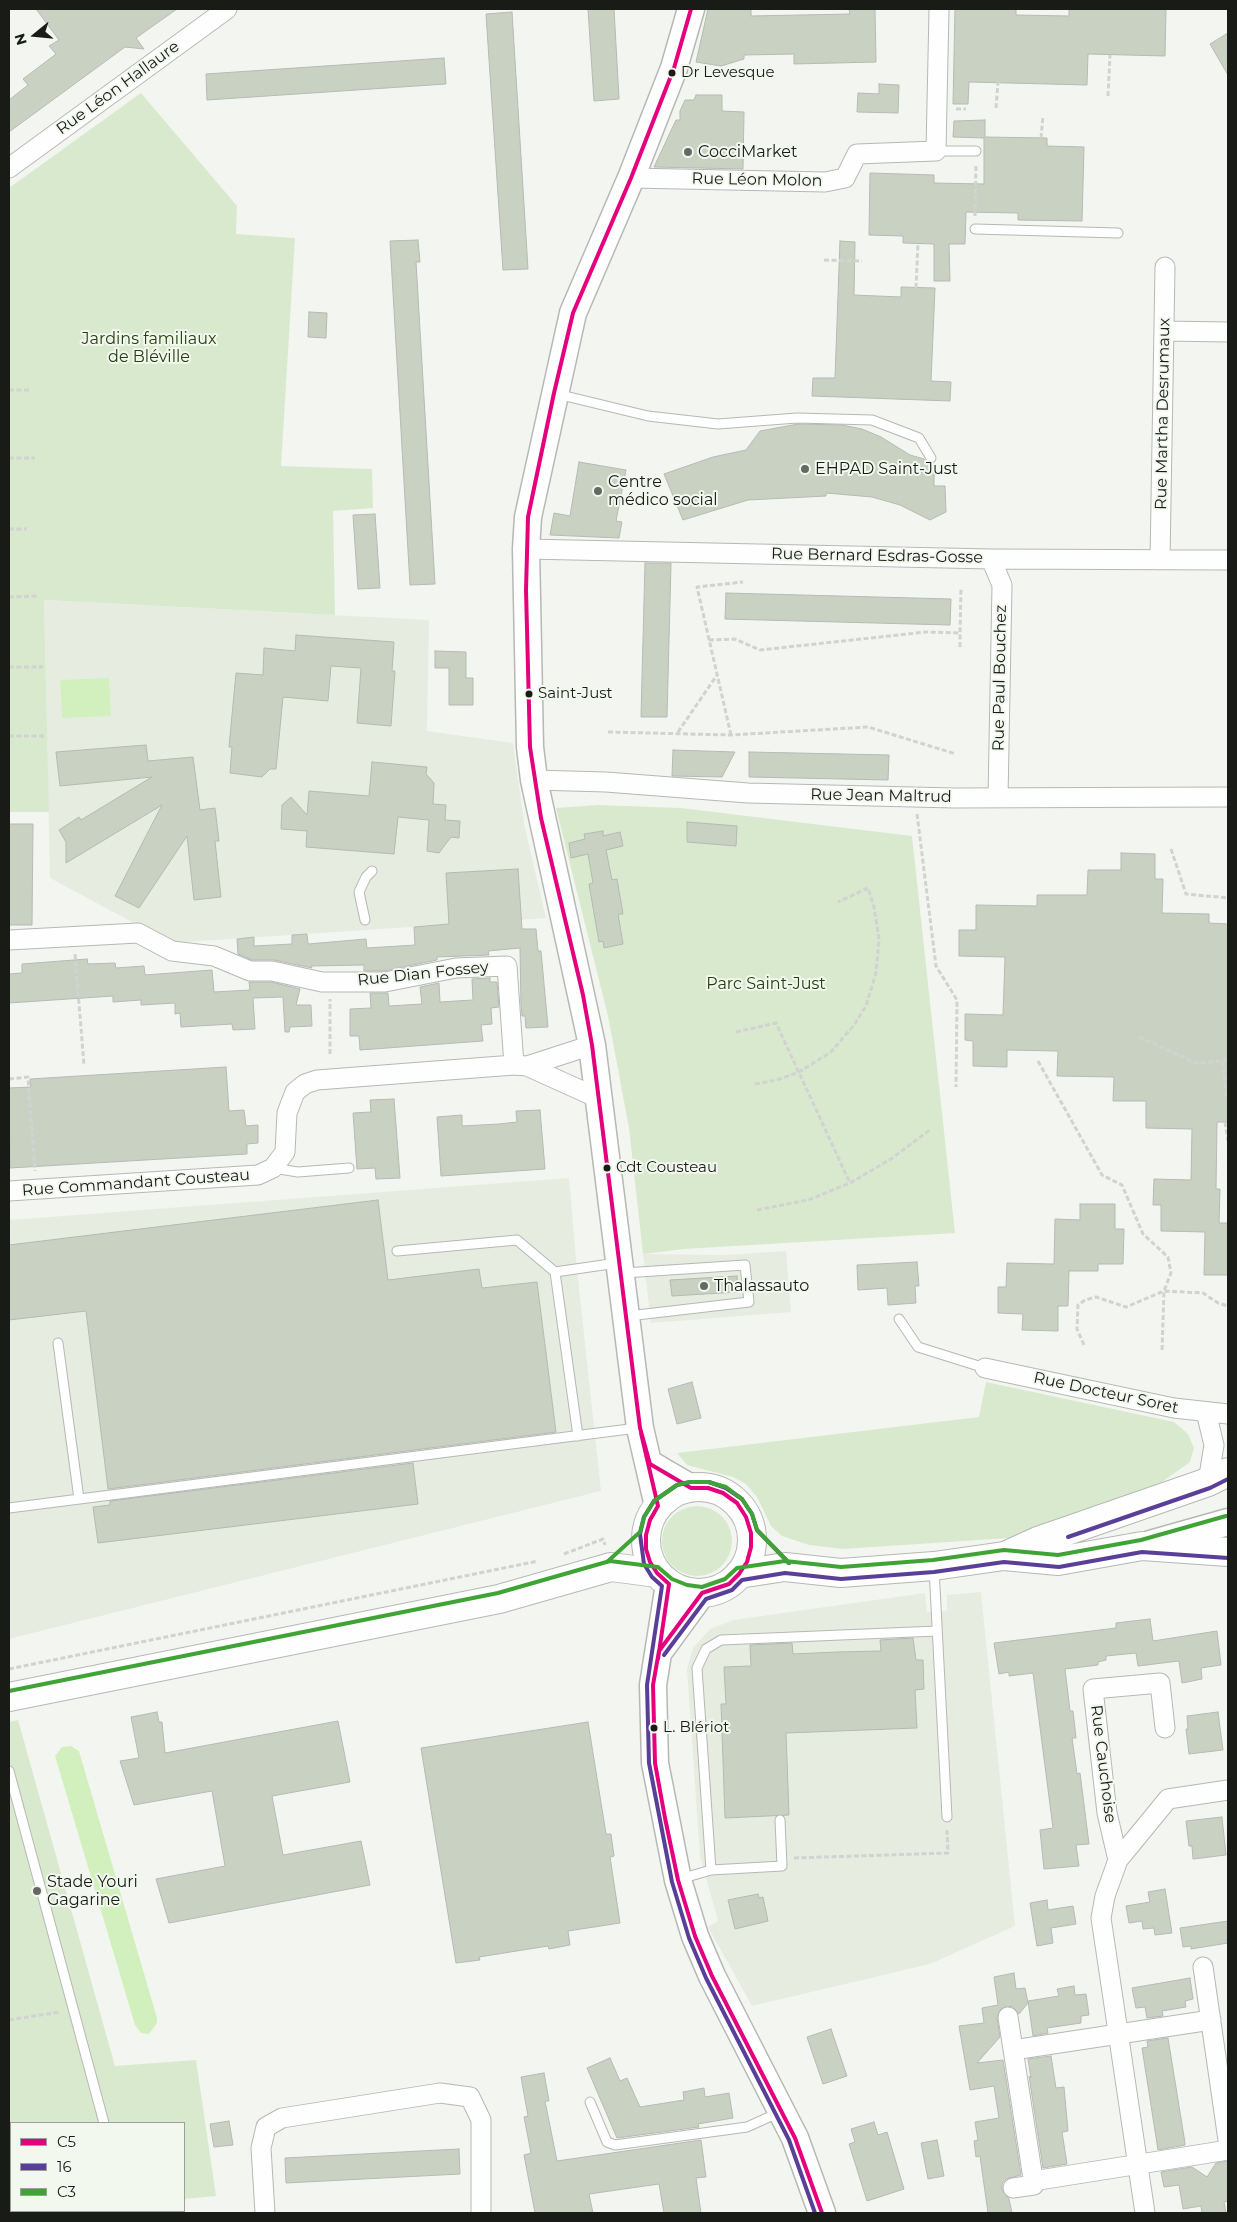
<!DOCTYPE html>
<html>
<head>
<meta charset="utf-8">
<style>
	body { margin:0 }
	#map { position:relative; width:1237px; height:2222px; overflow:hidden; background:#f3f6f0; font-family:Montserrat,sans-serif }
	canvas { display:block }
	.frame { position:absolute; inset:0; border:10px solid #191b17; pointer-events:none }
	.legend { position:absolute; left:10px; top:2122px; width:175px; height:90px; box-sizing:border-box; background:#f2f8ee; border:1px solid #9ba098; margin:0; padding:6px 9px; list-style:none; font-size:15px; color:#191b17 }
	.legend li { display:flex; align-items:center; gap:10px; height:25px }
	.legend b { width:25px; border:1px solid #9ba098 }
	.north { position:absolute; left:10px; top:10px; width:50px; height:50px; -webkit-text-stroke:4px #f2f8ee; paint-order:stroke; rotate:253deg; font-size:14px; font-weight:700; line-height:20px; text-align:center; color:#191b17 }
	.north::after { content:''; display:block; margin:auto; width:18px; height:22px; background:#191b17; clip-path:polygon(50% 0,100% 100%,50% 72%,0 100%) }
</style>
</head>
<body>
<div id="map">
<canvas width="1237" height="2222"></canvas>
<div class="frame"></div>
<ul class="legend">
<li><b style="height:6px;background:#e5007d"></b>C5</li>
<li><b style="height:6px;background:#5a3f99"></b>16</li>
<li><b style="height:6px;background:#3fa435"></b>C3</li>
</ul>
<div class="north">N</div>
</div>
<script>
const ctx = document.querySelector('canvas').getContext('2d');
ctx.lineJoin = 'round';
function fillPath(path, color) { ctx.fillStyle = color; ctx.fill(path, 'evenodd'); }
const poly = rows => new Path2D(rows.map(r => 'M' + r).join(''));
function stroke(path, color, width, dash) { ctx.strokeStyle = color; ctx.lineWidth = width; ctx.lineCap = dash ? 'butt' : 'round'; ctx.setLineDash(dash || []); ctx.stroke(path); }
function label(font, color, halo, rows, align = 'center') {
  ctx.font = font + ' Montserrat,sans-serif'; ctx.lineWidth = 4; ctx.setLineDash([]); ctx.textBaseline = 'middle'; ctx.strokeStyle = halo; ctx.fillStyle = color; for (const [text, x, y, turn = 0] of rows) {
    ctx.save(); ctx.translate(x, y); ctx.rotate((+turn || 0) * Math.PI / 180); ctx.textAlign = isNaN(turn) ? turn : align; if (halo) ctx.strokeText(text, 0, 0); ctx.fillText(text, 0, 0); ctx.restore();
  }
}
const built = poly([
	[44,600,429,620,427,731,513,743,525,828,546,918,171,943,50,878],
	[569,1178,577,1269,601,1491,9,1639,9,1220],
	[786,1251,791,1312,651,1323,643,1254,727,1255],
	[981,1592,1015,1926,930,1964,752,2006,708,1927,718,1921,700,1856,687,1669,693,1648,710,1629,733,1620,925,1593,927,1612,947,1611,947,1595]
]);
const green = poly([
	[141,93,237,206,236,234,295,238,281,466,372,469,373,508,333,511,335,615,44,600,49,812,9,812,9,188],
	[598,805,681,808,912,836,955,1233,684,1249,643,1254,629,1128,608,1016,556,808],
	[986,1382,1174,1422,1188,1434,1194,1448,1190,1462,1162,1482,1009,1538,843,1549,809,1545,782,1536,771,1526,757,1497,746,1484,733,1477,687,1465,677,1453,979,1417],
	'662 1541a35 35 0 1 1 70 0a35 35 0 1 1-70 0Z',
	[18,1720,115,2066,196,2060,216,2196,184,2199,184,2123,11,2123,11,2211,165,2211,166,2213,9,2213,9,1722]
]);
const water = poly([
	[109,678,111,716,62,718,60,680],
	[71,1746,79,1751,157,2018,157,2023,149,2034,141,2033,135,2025,55,1756,62,1747]
]);
const building = poly([
	[36,9,177,9,136,38,144,49,125,47,9,132,9,100,28,85,23,79,56,54,49,46,59,40,36,9],
	[588,9,614,9,619,99,594,101,588,9],
	[708,9,751,9,751,16,850,14,849,9,875,9,876,62,794,64,794,54,744,55,744,59,721,66,696,62,708,9],
	[955,9,1016,9,1016,15,1069,16,1069,9,1166,9,1165,56,1088,54,1087,85,969,82,968,104,953,104,955,9],
	[512,12,528,269,503,270,486,14,512,12],
	[1228,33,1228,75,1210,44,1228,33],
	[444,58,446,84,207,100,206,74,444,58],
	[879,84,899,85,898,113,857,112,858,93,879,94,879,84],
	[696,95,722,95,722,111,744,112,743,169,654,167,676,120,680,120,680,111,685,100,694,100,696,95],
	[985,120,985,137,1047,138,1047,146,1084,147,1082,221,1018,220,1018,213,966,212,965,244,949,244,950,281,934,281,934,244,903,243,903,236,869,235,870,173,934,175,934,183,984,184,984,138,953,137,954,121,985,120],
	[418,240,420,262,416,262,435,584,410,585,390,241,418,240],
	[840,241,855,242,854,295,901,297,901,287,935,288,931,381,951,382,950,401,812,396,813,378,835,378,840,241],
	[309,312,327,313,326,338,308,337,309,312],
	[798,424,842,425,862,429,881,437,910,455,924,459,928,464,934,463,934,486,945,486,946,512,930,520,900,505,872,497,826,493,826,496,748,500,683,520,664,474,713,457,746,450,760,431,798,424],
	[579,462,626,470,616,521,622,522,619,538,550,535,554,513,570,516,579,462],
	[375,514,380,588,358,589,353,515,375,514],
	[645,563,671,563,667,717,641,717,645,563],
	[726,593,951,599,950,625,725,619,726,593],
	[296,635,394,642,392,671,395,671,391,726,357,723,361,668,331,666,328,701,283,697,276,769,270,769,262,777,230,773,232,747,229,747,236,673,263,675,264,648,295,651,296,635],
	[435,651,466,652,466,678,473,678,473,705,449,705,449,668,435,668,435,651],
	[146,745,148,761,193,757,200,810,215,808,219,841,215,841,221,897,194,900,187,836,139,908,115,896,162,805,66,863,66,842,59,830,79,817,81,820,152,777,60,786,56,752,146,745],
	[673,750,735,752,722,777,672,776,673,750],
	[749,752,889,755,888,780,749,777,749,752],
	[372,762,427,767,426,774,434,783,433,804,446,805,445,820,460,821,459,838,451,837,439,853,427,851,429,820,398,817,394,854,306,847,307,831,281,829,282,805,291,797,307,815,309,791,369,796,372,762],
	[687,822,737,826,736,846,687,842,687,822],
	[9,824,33,824,32,925,9,925,9,824],
	[603,831,603,836,620,832,623,846,606,850,612,880,617,879,623,914,618,914,623,944,604,948,603,941,599,942,595,919,589,884,593,883,588,854,571,858,569,843,585,839,584,834,603,831],
	[1121,853,1155,854,1155,879,1163,879,1162,913,1209,914,1209,923,1228,924,1228,1122,1217,1122,1216,1189,1220,1189,1219,1223,1228,1223,1228,1275,1204,1275,1205,1232,1161,1231,1161,1205,1153,1205,1154,1179,1191,1180,1192,1129,1146,1128,1146,1101,1113,1101,1114,1077,1057,1076,1058,1051,1007,1050,1007,1067,973,1066,973,1041,965,1040,965,1014,1003,1015,1005,957,959,956,959,930,976,930,976,905,1037,906,1037,895,1087,895,1088,870,1121,870,1121,853],
	[518,869,522,929,536,929,538,951,541,951,548,1027,526,1028,525,1016,522,1016,521,1006,520,948,488,951,489,955,437,957,437,960,384,971,364,971,364,965,311,966,312,968,274,960,252,960,238,954,237,939,254,937,254,946,292,944,292,935,307,934,308,944,366,939,367,948,415,945,414,927,449,924,446,873,518,869],
	[87,959,88,964,115,963,116,968,144,966,145,975,212,970,214,992,250,990,249,982,271,982,300,989,296,1005,311,1005,312,1026,290,1027,289,1032,285,1032,283,997,253,998,255,1029,233,1030,232,1024,181,1027,180,1013,175,1014,175,1003,141,1005,141,1000,113,1002,113,996,9,1003,9,974,22,973,22,964,87,959],
	[490,978,490,982,497,982,499,1007,491,1008,492,1024,481,1025,483,1041,360,1050,359,1036,350,1036,350,1009,371,1008,370,993,388,993,389,1006,422,1004,420,987,439,983,440,1002,473,1000,472,979,490,978],
	[226,1067,229,1111,244,1110,246,1126,258,1125,258,1143,247,1144,247,1154,10,1168,9,1088,31,1087,30,1079,226,1067],
	[394,1099,400,1178,376,1179,375,1168,357,1169,353,1113,371,1112,370,1100,394,1099],
	[540,1110,545,1169,441,1176,437,1117,462,1115,462,1126,499,1124,517,1122,516,1111,540,1110],
	[378,1200,388,1280,479,1269,482,1288,537,1282,556,1432,108,1489,86,1311,9,1320,9,1245,378,1200],
	[1080,1204,1115,1204,1115,1229,1124,1229,1123,1264,1098,1264,1098,1271,1069,1271,1068,1306,1058,1306,1058,1331,1022,1330,1023,1314,998,1313,998,1287,1006,1287,1007,1263,1054,1264,1055,1219,1080,1220,1080,1204],
	[917,1262,919,1286,915,1286,916,1303,888,1305,887,1288,858,1290,857,1265,917,1262],
	[737,1276,738,1292,672,1296,670,1280,737,1276],
	[692,1382,701,1418,677,1424,668,1389,692,1382],
	[413,1463,418,1504,98,1543,93,1507,110,1505,110,1501,413,1463],
	[1150,1619,1153,1641,1217,1631,1221,1665,1201,1668,1202,1679,1182,1683,1179,1661,1138,1666,1136,1653,1106,1656,1106,1660,1098,1662,1098,1665,1065,1669,1070,1711,1073,1711,1076,1738,1072,1738,1077,1774,1080,1773,1089,1844,1076,1845,1079,1866,1044,1869,1040,1830,1053,1828,1033,1673,1009,1676,1009,1672,999,1674,994,1643,1116,1628,1116,1623,1150,1619],
	[913,1638,916,1660,923,1660,924,1689,915,1690,917,1728,786,1733,789,1815,725,1818,721,1704,726,1704,724,1667,751,1666,750,1645,792,1643,793,1654,837,1652,881,1651,880,1640,913,1638],
	[157,1712,159,1722,162,1722,165,1753,338,1721,350,1782,272,1796,283,1855,361,1841,370,1885,169,1923,156,1879,225,1866,212,1791,134,1805,120,1761,139,1758,131,1717,157,1712],
	[1218,1712,1223,1750,1189,1754,1186,1729,1188,1729,1187,1716,1218,1712],
	[588,1722,606,1834,611,1834,614,1856,610,1857,620,1923,568,1931,570,1945,549,1949,548,1946,479,1957,480,1960,456,1963,421,1748,588,1722],
	[1222,1817,1226,1855,1193,1859,1192,1846,1189,1846,1186,1821,1222,1817],
	[1165,1889,1172,1933,1155,1935,1154,1928,1143,1929,1142,1921,1129,1923,1126,1906,1150,1902,1148,1892,1165,1889],
	[758,1894,759,1898,763,1897,768,1921,735,1929,728,1900,758,1894],
	[1047,1900,1048,1910,1073,1906,1076,1924,1051,1928,1053,1943,1037,1946,1030,1903,1047,1900],
	[1228,1921,1228,1943,1191,1949,1191,1946,1183,1947,1180,1928,1228,1921],
	[1014,1973,1016,1989,1025,1988,1028,2003,1019,2014,1012,2006,1001,2009,997,2018,1000,2037,977,2063,1003,2060,1021,2175,1006,2179,1002,2184,1002,2190,1009,2199,1012,2213,988,2213,980,2156,976,2157,974,2141,978,2140,975,2122,999,2118,994,2086,970,2090,959,2026,984,2023,982,2008,998,2005,994,1977,1014,1973],
	[1190,1978,1193,1999,1185,2001,1186,2007,1162,2011,1163,2016,1147,2018,1145,2007,1136,2008,1132,1988,1190,1978],
	[1074,1986,1075,1995,1086,1994,1089,2015,1081,2016,1081,2023,1047,2028,1048,2033,1033,2036,1028,2001,1059,1996,1057,1989,1074,1986],
	[831,2029,847,2076,823,2084,807,2037,831,2029],
	[1168,2038,1185,2143,1185,2145,1158,2150,1142,2048,1148,2047,1147,2041,1168,2038],
	[1051,2056,1056,2088,1064,2087,1068,2131,1062,2132,1067,2164,1043,2168,1029,2076,1031,2078,1028,2059,1051,2056],
	[610,2058,620,2081,627,2078,640,2107,684,2100,683,2092,704,2088,705,2097,729,2093,733,2118,698,2124,699,2127,617,2138,587,2068,610,2058],
	[544,2073,549,2101,545,2101,557,2161,701,2140,706,2177,696,2178,701,2213,664,2213,659,2184,589,2194,593,2213,535,2213,524,2155,531,2153,524,2117,528,2116,521,2077,544,2073],
	[229,2121,233,2145,214,2147,210,2124,229,2121],
	[874,2122,878,2135,887,2132,904,2189,867,2201,849,2144,855,2142,851,2129,874,2122],
	[937,2140,944,2176,928,2179,921,2143,937,2140],
	[459,2149,460,2174,286,2183,285,2158,459,2149],
	[1228,2161,1228,2201,1224,2202,1226,2213,1202,2213,1201,2206,1183,2209,1179,2185,1164,2187,1161,2172,1192,2167,1207,2177,1216,2163,1228,2161]
]);
const path = poly([
	[1108,96,1110,55],
	[996,108,998,82],
	[956,109,966,109],
	[1041,138,1043,116],
	[975,216,976,164],
	[824,260,862,261],
	[916,288,918,243],
	[9,390,31,390],
	[9,458,35,458],
	[9,529,27,529],
	[9,597,39,596],
	[709,640,735,639,760,650,926,632,960,633,961,589],
	[960,647,960,633],
	[9,667,43,667],
	[608,732,731,735,868,727,956,754],
	[678,732,717,675],
	[731,735,697,587,743,582],
	[9,736,44,736],
	[917,814,936,966,957,1000,956,1087],
	[1171,849,1186,894,1228,898],
	[75,954,84,1065],
	[736,1032,776,1023,850,1183],
	[1139,1037,1196,1063,1223,1061,1228,1057],
	[330,1054,330,999],
	[1038,1061,1102,1175,1122,1185,1143,1234,1168,1257,1171,1273,1164,1291,1162,1351],
	[1223,1061,1226,1096],
	[9,1079,28,1077,35,1171],
	[755,1084,777,1080,799,1072,831,1052,854,1025,866,1006,876,973,879,939,874,907,868,888,838,902],
	[1225,1122,1228,1141],
	[757,1210,808,1200,850,1183,891,1159,931,1129],
	[1084,1345,1077,1329,1078,1305,1085,1300,1096,1297,1126,1307,1164,1291,1203,1293,1218,1303,1228,1306],
	[564,1554,603,1539,605,1545],
	[9,1669,538,1561],
	[794,1858,948,1853,947,1830],
	[9,2020,60,2012]
]);
const lane = poly([
	[936,151,976,151],
	[975,229,1118,233],
	[557,394,648,416,718,424,797,418,872,420,919,438,931,458],
	[365,920,359,892,366,877,372,871],
	[273,1168,298,1172,349,1168],
	[397,1251,517,1240,555,1272,617,1263],
	[555,1272,578,1436],
	[624,1273,745,1265,749,1302,628,1316],
	[899,1319,918,1347,985,1368],
	[58,1343,79,1499],
	[9,1508,637,1428],
	[934,1568,947,1817],
	[9,1771,104,2123],
	[780,1820,782,1866,711,1870,697,1668,706,1649,721,1640,937,1631],
	[680,1879,711,1870],
	[590,2102,607,2142,615,2145,747,2127,778,2113],
	[123,2211,123,2213]
]);
const street = poly([
	[9,168,227,9],
	[631,178,825,182,845,178,857,154,936,151,939,9],
	[1164,331,1228,332],
	[526,549,991,559,1228,560],
	[991,559,1002,585,998,798],
	[1160,560,1165,267],
	[534,780,606,782,748,793,954,798,1228,797],
	[9,940,138,933,172,951,214,956,250,971,272,971,322,982,385,982,456,968,507,966,514,1065],
	[527,1066,592,1045],
	[9,1191,258,1175,273,1168,285,1152,287,1113,295,1092,305,1084,317,1080,514,1065,527,1066,600,1099],
	[985,1368,1174,1408,1228,1414],
	[1206,1412,1214,1445,1208,1482],
	[1118,1860,1107,1813,1093,1689,1160,1683,1165,1728],
	[1203,1967,1228,2140],
	[1008,2017,1034,2185,1013,2188],
	[1013,2050,1211,2020],
	[1033,2181,1228,2150],
	[265,2213,261,2148,266,2127,282,2118,440,2093,470,2097,481,2120,481,2213],
	[1145,2213,1101,1918,1105,1896,1118,1860,1168,1799,1228,1790]
]);
const secondary = poly([
	[650,1464,691,1488],
	[658,1506,640,1428,592,1045,534,780,530,747,526,549,528,517,573,313,631,178,674,68,691,9],
	[1150,1544,1228,1522],
	[669,1584,653,1685,655,1763,678,1880,695,1936,712,1976,795,2138,822,2213],
	[661,1649,702,1593]
]);
const primary = poly([
	'646 1540a53 53 0 1 1 106 0a53 53 0 1 1-106 0Z',
	[1007,1555,1038,1541,1208,1482,1228,1472],
	[739,1574,785,1567,841,1573,934,1566,1004,1556,1058,1561,1142,1546,1228,1552],
	[9,1697,499,1599,611,1567,657,1573]
]);
const bus1 = poly([
	[691,9,674,68,631,178,573,313,554,393,528,517,526,590,530,747,541,818,583,995,592,1045,640,1428,650,1464,691,1488,708,1488,723,1493,737,1503,746,1517,751,1533,751,1547,747,1562,739,1574,729,1584,702,1593,659,1651,653,1685,655,1763,665,1818,678,1880,695,1936,712,1976,795,2138,822,2213],
	[641,1433,658,1506,650,1520,646,1535,646,1549,650,1562,657,1573,669,1584,658,1659]
]);
const bus2 = poly([
	[1068,1537,1210,1488,1228,1479],
	[789,1563,757,1530,752,1514,742,1499,726,1488,709,1482,690,1482,677,1485,654,1501,644,1517,640,1534,644,1564,652,1577,662,1586,647,1685,649,1763,672,1882,689,1938,706,1978,789,2140,815,2213],
	[664,1655,706,1599,732,1590,742,1580,785,1573,841,1579,934,1572,1004,1562,1059,1567,1142,1552,1228,1558]
]);
const bus3 = poly([
	[607,1562,640,1532,644,1517,654,1501,677,1485,690,1482,708,1482,726,1487,742,1499,752,1514,757,1530,789,1563],
	[9,1691,498,1593,610,1561,658,1567,672,1579,687,1585,702,1587,725,1579,737,1568,785,1561,841,1567,933,1560,1004,1550,1058,1555,1141,1540,1226,1516]
]);
const markers = [
	[672,73,4.5,"#191b17"],
	[688,152,5,"#656863"],
	[805,469,5,"#656863"],
	[598,491,5,"#656863"],
	[529,694,4.5,"#191b17"],
	[607,1168,4.5,"#191b17"],
	[704,1286,5,"#656863"],
	[654,1728,4.5,"#191b17"],
	[37,1891,5,"#656863"]
];
const busNames = [
	["Dr Levesque",681,73],
	["Saint-Just",538,694],
	["Cdt Cousteau",616,1168],
	["L. Blériot",663,1728]
];
const streetNames = [
	["Rue Léon Hallaure",118,88,-36],
	["Rue Léon Molon",757,180,1],
	["Rue Martha Desrumaux",1163,414,-89],
	["Rue Bernard Esdras-Gosse",877,556,1],
	["Rue Paul Bouchez",1000,678,-89],
	["Rue Jean Maltrud",881,796,1],
	["Rue Dian Fossey",423,974,-6],
	["Rue Commandant Cousteau",136,1183,-4],
	["Rue Docteur Soret",1106,1393,12],
	["Rue Cauchoise",1103,1764,83]
];
const poiNames = [
	["CocciMarket",698,152],
	["EHPAD Saint-Just",815,469],
	["Centre",608,482],
	["médico social",608,500],
	["Thalassauto",714,1286],
	["Stade Youri",47,1882],
	["Gagarine",47,1900]
];
const parkNames = [
	["Jardins familiaux",149,339],
	["de Bléville",149,357],
	["Parc Saint-Just",766,984]
];
fillPath(built, '#e6ede0');
fillPath(green, '#d9e9ce');
fillPath(water, '#d2f0be');
fillPath(building, '#c9d2c2');
stroke(building, '#b6b9b4', 1);
stroke(lane, '#b6b8b4', 11);
stroke(street, '#b6b8b4', 21);
stroke(secondary, '#b6b8b4', 29);
stroke(primary, '#b6b8b4', 30);
stroke(path, '#d1d2d1', 3, [5, 2.5]);
stroke(lane, '#fdfefd', 9);
stroke(street, '#fdfefd', 19);
stroke(secondary, '#fdfefd', 26);
stroke(primary, '#fdfefd', 28);
stroke(bus1, '#e5007d', 4);
stroke(bus2, '#5a3f99', 4);
stroke(bus3, '#3fa435', 4);
for (const [x, y, r, color] of markers) { const dot = new Path2D(); dot.arc(x, y, r, 0, 2 * Math.PI); ctx.fillStyle = color; ctx.fill(dot); stroke(dot, '#f2f8ee', 2); }
label('15px', '#191b17', '#f2f8ee', busNames, 'left');
label('16px', '#191b17', '#f2f8ee', streetNames);
label('16px', '#191b17', '#f2f8ee', poiNames, 'left');
label('16px', '#263f10', '#f2f8ee', parkNames);
</script>
</body>
</html>
